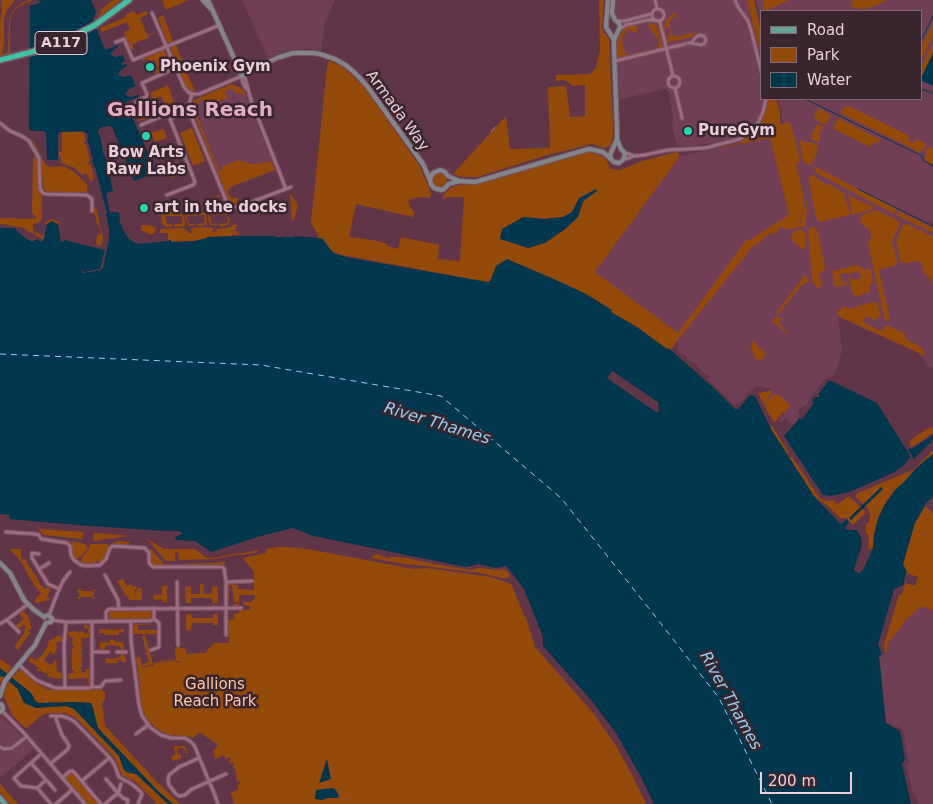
<!DOCTYPE html>
<html>
<head>
<meta charset="utf-8">
<style>
	body { margin:0 }
	#map { position:relative; width:933px; height:804px; overflow:hidden; background:#613548; font-family:"DejaVu Sans",sans-serif }
	canvas { display:block }
	.legend { position:absolute; left:760px; top:10px; width:162px; height:90px; box-sizing:border-box; background:#39252d; border:1px solid #806972; margin:0; padding:6px 9px; list-style:none; font-size:15px; color:#eaced9 }
	.legend li { display:flex; align-items:center; gap:10px; height:25px }
	.legend b { width:25px; border:1px solid #806972 }
	.scale { position:absolute; left:760px; top:772px; width:92px; height:22px; box-sizing:border-box; border:2px solid #eaced9; border-top:0; padding-left:6px; font-size:15px; line-height:18px; white-space:nowrap; color:#eaced9; -webkit-text-stroke:4px #39252d; paint-order:stroke }
</style>
</head>
<body>
<div id="map">
<canvas width="933" height="804"></canvas>
<ul class="legend">
<li><b style="height:6px;background:#659f95"></b>Road</li>
<li><b style="height:14px;background:#934a09"></b>Park</li>
<li><b style="height:14px;background:#00364e"></b>Water</li>
</ul>
<div class="scale">200 m</div>
</div>
<script>
const ctx = document.querySelector('canvas').getContext('2d');
ctx.lineJoin = 'round';
function fillPath(path, color) { ctx.fillStyle = color; ctx.fill(path, 'evenodd'); }
const poly = rows => new Path2D(rows.map(r => 'M' + r).join(''));
function stroke(path, color, width, dash) { ctx.strokeStyle = color; ctx.lineWidth = width; ctx.lineCap = dash ? 'butt' : 'round'; ctx.setLineDash(dash || []); ctx.stroke(path); }
function label(font, color, halo, rows, align = 'center') {
  ctx.font = font + ' "DejaVu Sans",sans-serif'; ctx.lineWidth = 5; ctx.setLineDash([]); ctx.textBaseline = 'middle'; ctx.strokeStyle = halo; ctx.fillStyle = color; for (const [text, x, y, turn = 0] of rows) {
    ctx.save(); ctx.translate(x, y); ctx.rotate((+turn || 0) * Math.PI / 180); ctx.textAlign = isNaN(turn) ? turn : align; if (halo) ctx.strokeText(text, 0, 0); ctx.fillText(text, 0, 0); ctx.restore();
  }
}
const built = poly([
	[242,0,335,0,325,21,321,51,307,49,293,50,280,53,268,58],
	[615,0,747,0,762,60,762,99,765,99,760,117,753,126,742,135,733,139,700,145,677,146,672,127,673,118,669,97,671,96,669,92,665,89,621,99,619,101,616,56,618,38,624,28,622,19,617,17,615,14],
	[756,0,933,0,933,368,928,366,919,353,838,317,842,347,841,354,837,368,833,376,831,376,828,379,825,379,811,397,806,406,802,406,798,411,800,418,793,425,785,419,781,423,778,421,784,413,783,412,775,422,773,421,761,400,770,389,768,388,762,388,761,386,755,386,739,404,733,404,708,379,709,377,708,375,700,370,695,363,689,362,685,355,680,354,678,351,677,347,679,343,595,272,680,156,770,138,789,215,787,128,782,121,782,111,778,99,922,99,922,11,762,11,762,24],
	[232,84,243,89,276,170,224,190,194,114,193,107,195,100],
	[922,606,933,611,933,804,918,804,916,796,914,796,906,765,909,764,903,729,886,723,879,656,887,652,887,644,909,617],
	[0,717,12,725,34,749,0,778]
]);
const green = poly([
	[1,0,14,0,14,1,7,10,4,19,4,43,2,54,7,53,8,49,9,21,12,12,15,8,22,3,29,0,32,0,18,7,13,12,10,21,10,54,0,56,0,20,2,11],
	[113,0,121,0,96,20,101,12,100,10],
	[162,0,189,0,166,10],
	[599,0,604,0,602,27,603,31,609,39,613,124,613,137,610,146,604,148,592,144,544,156,477,177,462,177,453,174,506,116,510,149,550,148,548,87,566,86,570,117,585,116,585,85,573,86,565,80,556,81,556,75,590,74,596,68,600,49],
	[747,0,754,0,762,36,762,60],
	[764,0,789,0,770,9,770,11,764,11,763,6],
	[853,0,888,0,870,8,866,7,865,10,852,7,853,5,851,4],
	[134,11,136,15,146,11,148,14,140,18,147,35,155,32,156,34,154,33,148,36,148,38,132,44,134,49,131,50,124,32,130,29,127,22,102,32,100,28,126,17,125,15],
	[673,14,673,13,675,14,677,18,675,17,672,17,672,20,669,21,672,35,675,35,676,37,697,32,691,37,674,41,669,41,669,42,668,43,665,32,666,32,667,37,671,36,669,27,665,27,665,30,664,30,664,25,667,19],
	[163,15,173,41,168,43,158,18],
	[650,23,654,24,657,27,663,48,620,58,618,58,615,57,617,41,622,31,627,27,636,25,638,27,638,30,636,33,630,30,625,31,625,34,623,35,623,37,621,38,625,54,627,55,657,48,659,43,657,37,649,28,648,24],
	[933,23,933,35,922,58,922,45],
	[176,45,185,68,179,70,170,47],
	[932,45,933,45,933,53,922,76,922,65],
	[164,50,171,68,154,75,158,69,156,61,154,59,152,62,148,59,141,61,144,58],
	[329,60,344,68,352,75,364,87,419,165,431,193,430,198,424,197,416,198,411,199,408,201,411,208,415,213,413,217,356,204,349,237,373,240,387,244,387,246,398,249,401,237,439,245,438,259,460,261,464,197,448,197,443,199,443,195,452,187,458,185,473,185,589,152,600,155,605,158,611,169,620,170,642,161,677,152,680,156,595,272,678,333,746,240,749,240,789,215,770,138,710,150,739,143,749,136,752,137,756,140,759,138,754,131,764,115,768,99,776,99,780,112,780,122,782,125,785,122,790,123,792,131,793,131,800,162,796,164,804,198,804,208,799,224,800,224,801,222,806,201,807,201,806,226,785,230,784,227,778,228,778,232,769,234,755,246,754,245,680,337,671,350,715,389,735,409,738,409,750,395,755,396,770,428,772,426,789,453,788,455,790,458,792,457,819,497,826,501,833,500,837,504,849,496,866,512,853,525,846,518,840,518,828,506,817,498,843,526,848,530,857,530,861,537,862,545,854,570,859,573,863,570,864,595,314,272,304,237,315,238,319,237,311,223,327,68],
	[597,191,583,201,578,217,500,238,501,235,545,219,563,217,572,212,579,198],
	[330,249,334,252,342,255,468,278,346,257,337,255,333,253],
	[186,71,195,91,193,91,187,89,180,73],
	[231,84,243,89,246,96,243,95,242,92,236,94,233,88,225,91,227,98,209,105,209,103,204,103,202,99,198,101,199,104,194,108,195,110,194,111,197,116,212,153,214,160,219,171,223,170,221,167,239,160,252,164,263,163,265,167,264,163,271,161,275,170,230,187,230,189,227,191,231,198,238,198,238,200,237,200,237,203,235,204,232,203,228,199,194,114,192,106,194,100],
	[168,85,175,105,182,102,182,104,167,110,168,113,166,110,163,112,164,115,162,112,158,114,158,117,157,114,153,116,154,118,152,116,147,118,147,121,146,119,139,121,138,120,166,108,161,96,153,99,150,93],
	[845,106,849,106,910,136,908,140,913,143,916,139,925,143,926,147,919,152,840,113],
	[820,109,831,115,827,123,825,125,815,119,814,117,817,111],
	[838,118,881,140,879,143,876,142,872,144,870,147,834,129,834,127],
	[817,124,824,127,820,132,820,143,811,139,811,137],
	[192,128,205,161,193,166,180,133],
	[164,129,167,138,155,142,151,133],
	[63,132,82,132,84,134,86,141,84,141,84,144,86,144,90,161,88,162,89,165,91,165,94,179,90,182,87,173,82,175,75,168,61,163,61,156,59,156,59,152,62,152,62,133],
	[30,138,35,144,45,164,49,167,63,166,73,171,87,184,87,192,47,192,43,189,41,158],
	[799,139,807,143,811,142,817,145,818,149,815,158,810,165,807,165,803,161],
	[931,147,933,147,933,165,924,160,927,153,924,151],
	[36,156,37,162,39,191,42,197,42,220,38,223,33,224,33,230,36,233,38,232,39,234,41,233,40,236,43,236,45,234,46,229,47,225,45,224,44,223,52,219,59,222,58,228,61,242,64,241,63,239,69,241,105,250,87,266,0,228,15,228,20,235,30,240,37,239,42,242,44,239,36,236,34,233,29,232,24,228,10,226,10,225,0,224,0,218,37,219,32,213,33,158],
	[176,162,181,174,171,178,166,166],
	[814,166,891,206,896,209,895,213,894,214,815,172],
	'433 180a7 7 0 1 1 14 0a7 7 0 1 1-14 0Z',
	[813,175,816,176,817,179,828,185,829,184,844,193,850,215,819,222,817,220,808,179,809,177],
	[290,193,298,205,294,220,292,220],
	[219,195,220,196,216,198,222,211,225,210,230,220,228,225,224,226,222,227,219,225,219,224,228,223,227,215,210,215,212,224,217,223,217,225,210,225,208,218,209,214,202,199,204,201],
	[848,195,873,207,874,209,852,215],
	[200,202,201,205,197,207,200,213,203,212,206,214,207,221,206,225,199,226,197,225,197,224,205,223,204,215,187,216,189,224,195,224,195,225,189,226,185,217,186,214,182,206,184,209],
	[177,203,178,205,175,207,177,212,180,211,182,215,183,215,185,221,185,226,176,227,174,226,174,224,182,224,182,216,165,216,167,224,172,224,172,226,168,227,162,224,161,214,163,213,162,209],
	[94,207,96,207,103,238,101,246,96,244,97,235,101,234,99,225,97,225,95,215,93,213],
	[877,210,898,221,900,224,892,241,897,261,896,265,881,269,879,272,890,319,888,321,885,320,868,244,871,239,870,229,863,226,860,219,863,214],
	[898,211,933,228,933,233,896,215],
	[234,223,236,224,237,226,235,230,231,230,232,231,236,231,239,233,239,235,232,235,232,236,285,237,171,242,170,240,168,240,168,233,159,233,161,229,182,228,185,229,189,233,192,233,191,228,204,227,213,228,212,232,217,231,216,229,228,228,234,225],
	[907,224,933,237,933,286,931,280,925,273,924,273,921,263,919,261,905,263,902,262,900,260,896,241,903,225],
	[141,225,148,225,156,227,154,234,151,234,151,235,141,230],
	[811,227,813,227,817,229,825,267,824,271,819,273,822,286,816,288,815,284,813,284,811,268,808,234,809,228],
	[800,229,806,233,806,246,805,249,802,249,790,238,795,231],
	[857,265,865,270,870,268,873,283,869,284,870,292,854,297,853,291,851,291,851,288,849,279,851,277,852,280,861,278,859,271,851,273,851,275,847,273,840,274,842,283,848,282,848,284,835,287,832,271],
	[805,275,807,276,809,282,807,283,804,283,801,286,777,316,781,319,779,323,787,332,787,334,772,321,777,316,777,312],
	[873,302,877,302,881,317,878,317,876,321,866,316,864,320,864,323,881,331,887,325,904,333,907,340,921,347,925,355,922,356,919,353,838,316,837,312,845,306,848,309],
	[752,341,760,347,759,349,761,351,763,349,764,350,765,354,763,358,760,360,756,359,754,357,754,354,751,350],
	[770,389,772,392,766,402,763,403,758,393,769,391],
	[777,394,789,404,789,407,785,413,783,412,775,422,773,421,764,405,773,395],
	[933,427,933,433,912,447,909,443,911,440,927,429],
	[933,450,933,457,874,535,873,548,868,550,869,541,868,534,866,534,866,525,870,520,870,514,868,509,856,497,856,495,858,493,913,470],
	[925,506,933,513,933,611,922,606,909,617,887,644,887,652,885,652,884,644,899,595,902,594,905,583,915,586,918,577,906,573,902,561,901,541],
	[38,529,83,532,83,539,44,535],
	[94,533,144,537,164,549,193,549,197,550,205,557,213,558,238,553,243,553,257,550,258,552,243,555,240,554,215,559,179,560,178,552,175,552,175,561,166,561,164,559,148,540,144,537,129,536,93,541],
	[71,541,85,544,88,548,81,557,80,556,76,561,72,554],
	[119,541,129,542,129,546,109,544,105,558,101,562,99,563,97,560,96,561,97,564,85,565,80,563,82,558,90,547,90,544,111,544],
	[278,547,289,547,308,549,413,569,426,568,491,577,511,584,528,624,535,647,594,714,616,746,632,775,646,804,233,804,234,801,230,793,239,789,237,785,240,784,240,781,237,781,236,772,233,766,235,765,233,763,231,764,229,762,231,759,229,757,226,759,224,755,215,759,213,752,218,745,201,733,199,733,193,738,186,736,168,735,157,729,146,718,141,705,138,671,139,670,138,670,136,658,140,657,143,668,154,665,154,663,174,658,157,664,175,660,175,662,180,662,180,661,176,661,175,648,177,648,176,648,177,646,180,646,180,648,186,649,186,654,205,653,214,643,229,643,228,620,234,619,234,614,238,614,239,610,250,610,250,606,244,605,243,602,249,602,250,603,255,598,255,595,239,595,239,604,237,606,234,606,234,604,238,604,238,602,234,602,232,585,229,586,229,600,228,600,228,585,229,584,233,584,233,585,238,585,238,589,254,590,254,572,243,558,266,553,266,549],
	[150,548,164,564,174,565,174,566,152,565,150,562],
	[9,549,21,549,21,559,26,560,28,565,33,571,32,572,33,574,35,574,41,586,42,586,45,589,48,587,50,589,49,589,50,591,47,597,49,599,49,600,36,603,34,601,36,599,36,598,41,593,34,585,20,560],
	[377,554,388,558,394,557,407,558,434,564,471,570,479,568,498,570,503,569,509,573,510,577,507,578,506,579,480,573,425,566,404,564,371,558,373,556],
	[225,561,224,566,179,566,179,564,215,563],
	[123,579,127,586,131,584,133,587,136,586,137,589,134,590,135,593,138,588,141,588,142,590,142,600,129,600,128,598,129,598,128,596,127,597,117,581],
	[200,584,203,584,204,594,213,593,211,587,218,586,218,602,213,603,213,605,216,605,216,606,213,606,212,598,191,598,191,603,186,603,185,586,191,587,191,594,200,594],
	[162,586,168,586,168,589,166,590,166,591,167,591,167,594,166,594,167,596,167,602,163,602,163,604,162,599,154,600,154,595,162,595],
	[81,588,81,591,93,591,93,589,96,590,96,591,94,591,94,597,96,598,93,599,93,597,80,597,80,599,77,599,77,598,79,597,79,592,77,592,79,589],
	[24,610,23,612,28,616,32,629,27,630,31,633,30,635,29,634,18,650,14,647,25,632,23,630,26,627,23,624,22,624,23,626,18,629,13,625,15,626,24,619,20,615,20,613],
	[110,611,150,611,151,612,151,617,150,619,110,619,109,617],
	[186,614,191,614,192,618,213,618,213,614,218,614,218,625,213,625,213,623,192,623,191,630,186,630],
	[137,624,157,624,138,625,138,630,157,630,157,634,134,634,133,627,134,625],
	[84,625,87,625,89,627,89,638,81,638,82,648,81,653,82,654,82,658,81,659,82,660,82,666,80,669,82,669,82,673,86,672,86,669,89,669,89,683,88,686,88,678,68,679,68,675,67,674,73,673,74,672,74,670,72,670,72,649,74,648,72,644,73,637,69,637,68,632,76,631,79,633,81,631,84,632,84,634,88,633,88,629,84,628],
	[99,629,119,630,119,629,124,629,124,633,120,632,119,632,119,635,104,635,104,633,100,633,99,636],
	[62,634,62,642,56,642,57,649,55,652,56,655,50,652,44,660,45,662,46,661,48,663,48,664,51,665,55,660,59,660,56,661,57,671,57,672,63,673,61,681,61,679,48,677,47,676,48,674,47,673,46,674,42,672,42,670,39,671,37,670,39,668,36,666,35,667,35,665,28,661,26,663,31,657,36,661,38,657,39,658,42,655,46,649,46,648,47,647,48,645,47,644,49,641,49,640,51,640,51,639,53,638,54,639,57,636,61,636],
	[145,635,153,664,143,667,143,664,149,662,142,636],
	[95,639,96,639,96,650,100,650,100,642,110,643,110,640,115,640,115,642,123,642,124,648,123,649,123,651,121,651,120,646,110,645,105,646,104,651,95,651],
	[121,653,124,653,126,662,121,662,121,660,118,660,118,663,106,663,106,658,110,659,118,658,120,657],
	[0,659,12,667,8,671,14,676,20,669,39,685,45,687,46,689,56,691,57,690,101,689,105,692,105,699,101,705,103,709,104,721,106,727,156,781,180,804,155,804,156,803,136,782,122,775,114,757,77,719,72,716,64,713,48,713,42,715,27,728,24,727,13,716,6,701,4,696,7,683,1,681,0,683],
	[173,746,185,746,188,753,186,754,186,750,184,750,183,748,181,749,180,747,178,748,179,750,177,751,177,755,180,754,182,758,173,761,171,757,176,754],
	[70,773,73,773,100,804,87,804,67,780,66,777],
	[0,784,18,804,10,804,0,793]
]);
const water = poly([
	[39,0,91,0,96,12,93,20,105,50,119,45,119,46,111,52,111,55,115,57,123,55,125,61,121,63,122,65,126,64,127,66,120,71,118,75,124,77,131,75,136,86,129,89,126,93,126,95,128,96,132,97,139,95,140,96,126,102,156,172,155,173,134,181,112,127,108,126,102,127,99,129,98,132,100,136,104,156,105,156,113,191,106,193,110,213,119,212,120,219,119,220,125,233,129,239,137,244,169,241,169,240,171,240,171,242,194,241,207,238,207,237,232,236,275,236,275,237,294,237,294,236,320,238,323,239,330,249,333,253,346,257,488,282,490,281,496,266,507,259,556,280,586,294,612,310,611,312,637,327,667,349,668,348,672,351,715,389,735,409,738,409,750,395,755,396,771,429,814,496,841,524,847,519,849,522,845,528,848,530,857,530,861,537,862,545,854,570,859,573,863,570,873,548,874,535,878,518,885,504,895,490,904,482,916,468,933,454,933,496,924,505,925,506,915,523,903,564,907,572,906,573,903,585,894,589,878,645,882,655,879,656,886,723,889,725,891,724,891,726,900,731,905,759,902,764,911,804,654,804,641,777,616,733,591,700,543,646,543,637,524,589,506,566,495,568,478,564,466,567,313,536,293,528,261,536,211,552,195,541,176,540,175,537,182,534,180,531,167,531,89,526,9,519,10,515,0,514,0,228,15,228,18,232,27,239,32,241,37,239,42,242,44,238,47,224,52,221,58,224,61,242,64,241,63,239,69,241,105,250,100,269,84,272,80,268,83,273,101,270,103,268,109,240,109,228,106,214,107,213,95,167,94,167,92,160,93,159,87,139,88,139,87,133,82,131,60,132,58,135,58,160,47,160,46,133,43,131,32,131,29,130,30,6,40,3],
	[933,53,933,86,922,81,922,76],
	[596,189,597,191,583,201,578,217,564,230,545,243,528,248,500,239,502,229,523,217,545,219,563,217,572,212,579,198],
	[829,380,877,403,911,457,902,467,893,473,849,492,831,496,823,495,784,436,800,418,802,419,814,403,812,400,815,397,819,397,819,393],
	[933,435,933,440,914,459,908,450,910,448,911,449],
	[881,487,883,489,851,520,849,518],
	[0,668,30,692,33,696,34,699,38,703,73,702,91,703,93,708,98,728,159,792,173,804,168,804,136,774,126,772,123,768,119,756,74,709,67,706,36,708,24,703,17,688,2,676,0,677],
	[327,759,331,779,319,783],
	[333,788,336,790,339,796,338,798,328,798,322,800,315,799,316,790]
]);
const pier = poly([
	[96,20,99,26,84,35,56,49,28,58,28,50,53,42,67,36],
	[612,371,658,402,659,411,656,412,607,378]
]);
const stream = poly([
	[922,39,933,16],
	[922,89,933,94],
	[805,99,922,156,924,161,933,166],
	[858,189,933,226]
]);
const ferry = poly([
	[0,354,261,365,441,396,561,498,655,616,719,698,772,804]
]);
const street = poly([
	[655,0,657,8],
	[735,0,738,7,748,21,751,30,762,74],
	'652 15a6 6 0 1 1 12 0a6 6 0 1 1-12 0Z',
	[152,13,184,87,188,92,193,94,199,94,242,76],
	[618,21,625,21,651,14],
	[660,22,673,76],
	[620,29,626,25,647,20,653,20],
	[116,42,124,39,133,60,220,25],
	[688,43,691,43,702,45,704,44,706,40,704,36,700,35,696,37,691,43],
	[615,61,685,44],
	[242,76,245,78,251,100,286,189],
	[242,76,242,79,243,83,245,87,247,89],
	'668 82a6 6 0 1 1 12 0a6 6 0 1 1-12 0Z',
	[675,88,682,118],
	[192,94,189,105,189,111,228,205,234,207,238,207,291,187],
	[136,102,146,97,147,94,142,83,176,68],
	[0,123,10,131,22,136,29,141,39,158,40,189,43,193,46,194,87,195,92,199,92,211],
	[141,125,182,108],
	[624,152,634,156],
	[623,160,634,156,644,155,668,150,705,148,740,139,750,132,758,123,763,112,766,99],
	[167,195,193,185,195,182,170,119,189,111],
	[6,532,35,534,39,535,41,539,67,543,70,546,71,555,74,560,81,565,87,566,100,565,106,559,110,548,113,546,145,548,149,553,149,563,153,567,222,567,224,568,226,582,226,635],
	[39,554,32,553,32,558,48,584,59,589],
	[39,569,49,563],
	[105,575,118,600,119,609],
	[177,582,178,645],
	[226,582,252,581],
	[49,615,58,592,63,581,70,572],
	[154,619,154,608],
	[7,620,19,632],
	[52,620,66,622,131,621,150,621,154,619],
	[131,621,131,641,139,705,142,716,151,728,161,735,171,738,185,738,191,742,194,745,214,793,218,804],
	[106,622,106,612,109,609,241,608],
	[0,624,11,617,28,604],
	[151,650,159,647,159,623,154,619],
	[92,652,108,652],
	[117,652,126,652],
	[19,665,36,680,55,688,89,688,92,687,101,687,105,681,121,680],
	[92,687,92,622],
	[65,688,64,646,66,622],
	[2,711,23,732,85,804],
	[51,716,61,716,68,718,75,722,110,758,114,764,119,777,132,784,141,792,142,794,138,804],
	[136,734,148,725],
	[0,747,4,749,12,748,26,737],
	[41,754,14,778,21,786,37,788,51,804],
	[199,758,179,767,169,775,168,781,169,785,176,794,179,796,185,795,192,789,226,774],
	[31,763,55,790],
	[50,764,68,749,69,746,67,742,62,735,56,719,57,716],
	[62,778,70,771,73,771,101,804],
	[82,781,109,758],
	[121,784,118,793,123,798,128,800,127,804],
	[37,788,46,780],
	[56,804,72,790],
	[105,804,118,793,106,779]
]);
const secondary = poly([
	[203,0,210,8],
	[208,0,242,76,277,58,293,53,312,53,320,54,335,59,347,66,356,74,367,86,423,164,430,180,431,184,434,188,441,190,444,189,449,184,459,181],
	[608,0,606,27,614,40],
	[611,159,610,155,617,139,617,130,614,48,614,40,620,27,619,23,615,20,612,13,613,0],
	[430,179,433,173,440,170,445,172,448,176,459,181,475,182,589,149,603,152,614,162,619,163,623,160,625,155,624,152,621,149,617,139],
	[0,563,10,573,24,600,33,609,44,617],
	[44,617,48,615,52,618,51,622,46,623],
	[0,696,5,681,35,645,46,623],
	[0,704,2,705,3,709,0,712]
]);
const primary = poly([
	[0,798,5,804]
]);
const highway = poly([
	[0,60,43,49,62,42,95,25,129,0]
]);
const tram = poly([
	[491,132,495,127]
]);
const markers = [
	[150,67,5,"#21d5af"],
	[688,131,5,"#21d5af"],
	[146,136,5,"#21d5af"],
	[144,208,5,"#21d5af"]
];
const shields = [
	[61,43,52]
];
const shieldNames = [
	["A117",61,43]
];
const poiNames = [
	["Phoenix Gym",160,67],
	["PureGym",698,131],
	["Bow Arts",146,153,"center"],
	["Raw Labs",146,170,"center"],
	["art in the docks",154,208]
];
const streetNames = [
	["Armada Way",397,111,54]
];
const parkNames = [
	["Gallions",215,685],
	["Reach Park",215,702]
];
const waterNames = [
	["River Thames",437,424,17],
	["River Thames",730,701,61]
];
const districtNames = [
	["Gallions Reach",190,111]
];
fillPath(built, '#703f55');
fillPath(green, '#934a09');
fillPath(water, '#00364e');
fillPath(pier, '#613548');
stroke(stream, '#00364e', 1);
stroke(ferry, '#93d0f3', 1, [6, 5]);
stroke(street, '#795565', 5);
stroke(secondary, '#795565', 6);
stroke(primary, '#795565', 7);
stroke(highway, '#795565', 8);
stroke(street, '#9e6d81', 2.5);
stroke(secondary, '#82868b', 4);
stroke(primary, '#659f95', 4.5);
stroke(highway, '#3fc1a2', 5);
stroke(tram, '#a17c8b', 1);
for (const [x, y, r, color] of markers) { const dot = new Path2D(); dot.arc(x, y, r, 0, 2 * Math.PI); ctx.fillStyle = color; ctx.fill(dot); stroke(dot, '#39252d', 2); }
for (const [x, y, w] of shields) { const box = new Path2D(); box.roundRect(x - w / 2, y - 11.5, w, 23, 4); ctx.fillStyle = '#39252d'; ctx.fill(box); stroke(box, '#eaced9', 1); }
label('bold 14px', '#eaced9', null, shieldNames);
label('bold 15px', '#eaced9', '#39252d', poiNames, 'left');
label('15px', '#eaced9', '#39252d', streetNames);
label('15px', '#fec6a3', '#39252d', parkNames);
label('italic 16px', '#93d0f3', '#39252d', waterNames);
label('bold 20px', '#e3aec3', '#39252d', districtNames);
</script>
</body>
</html>
